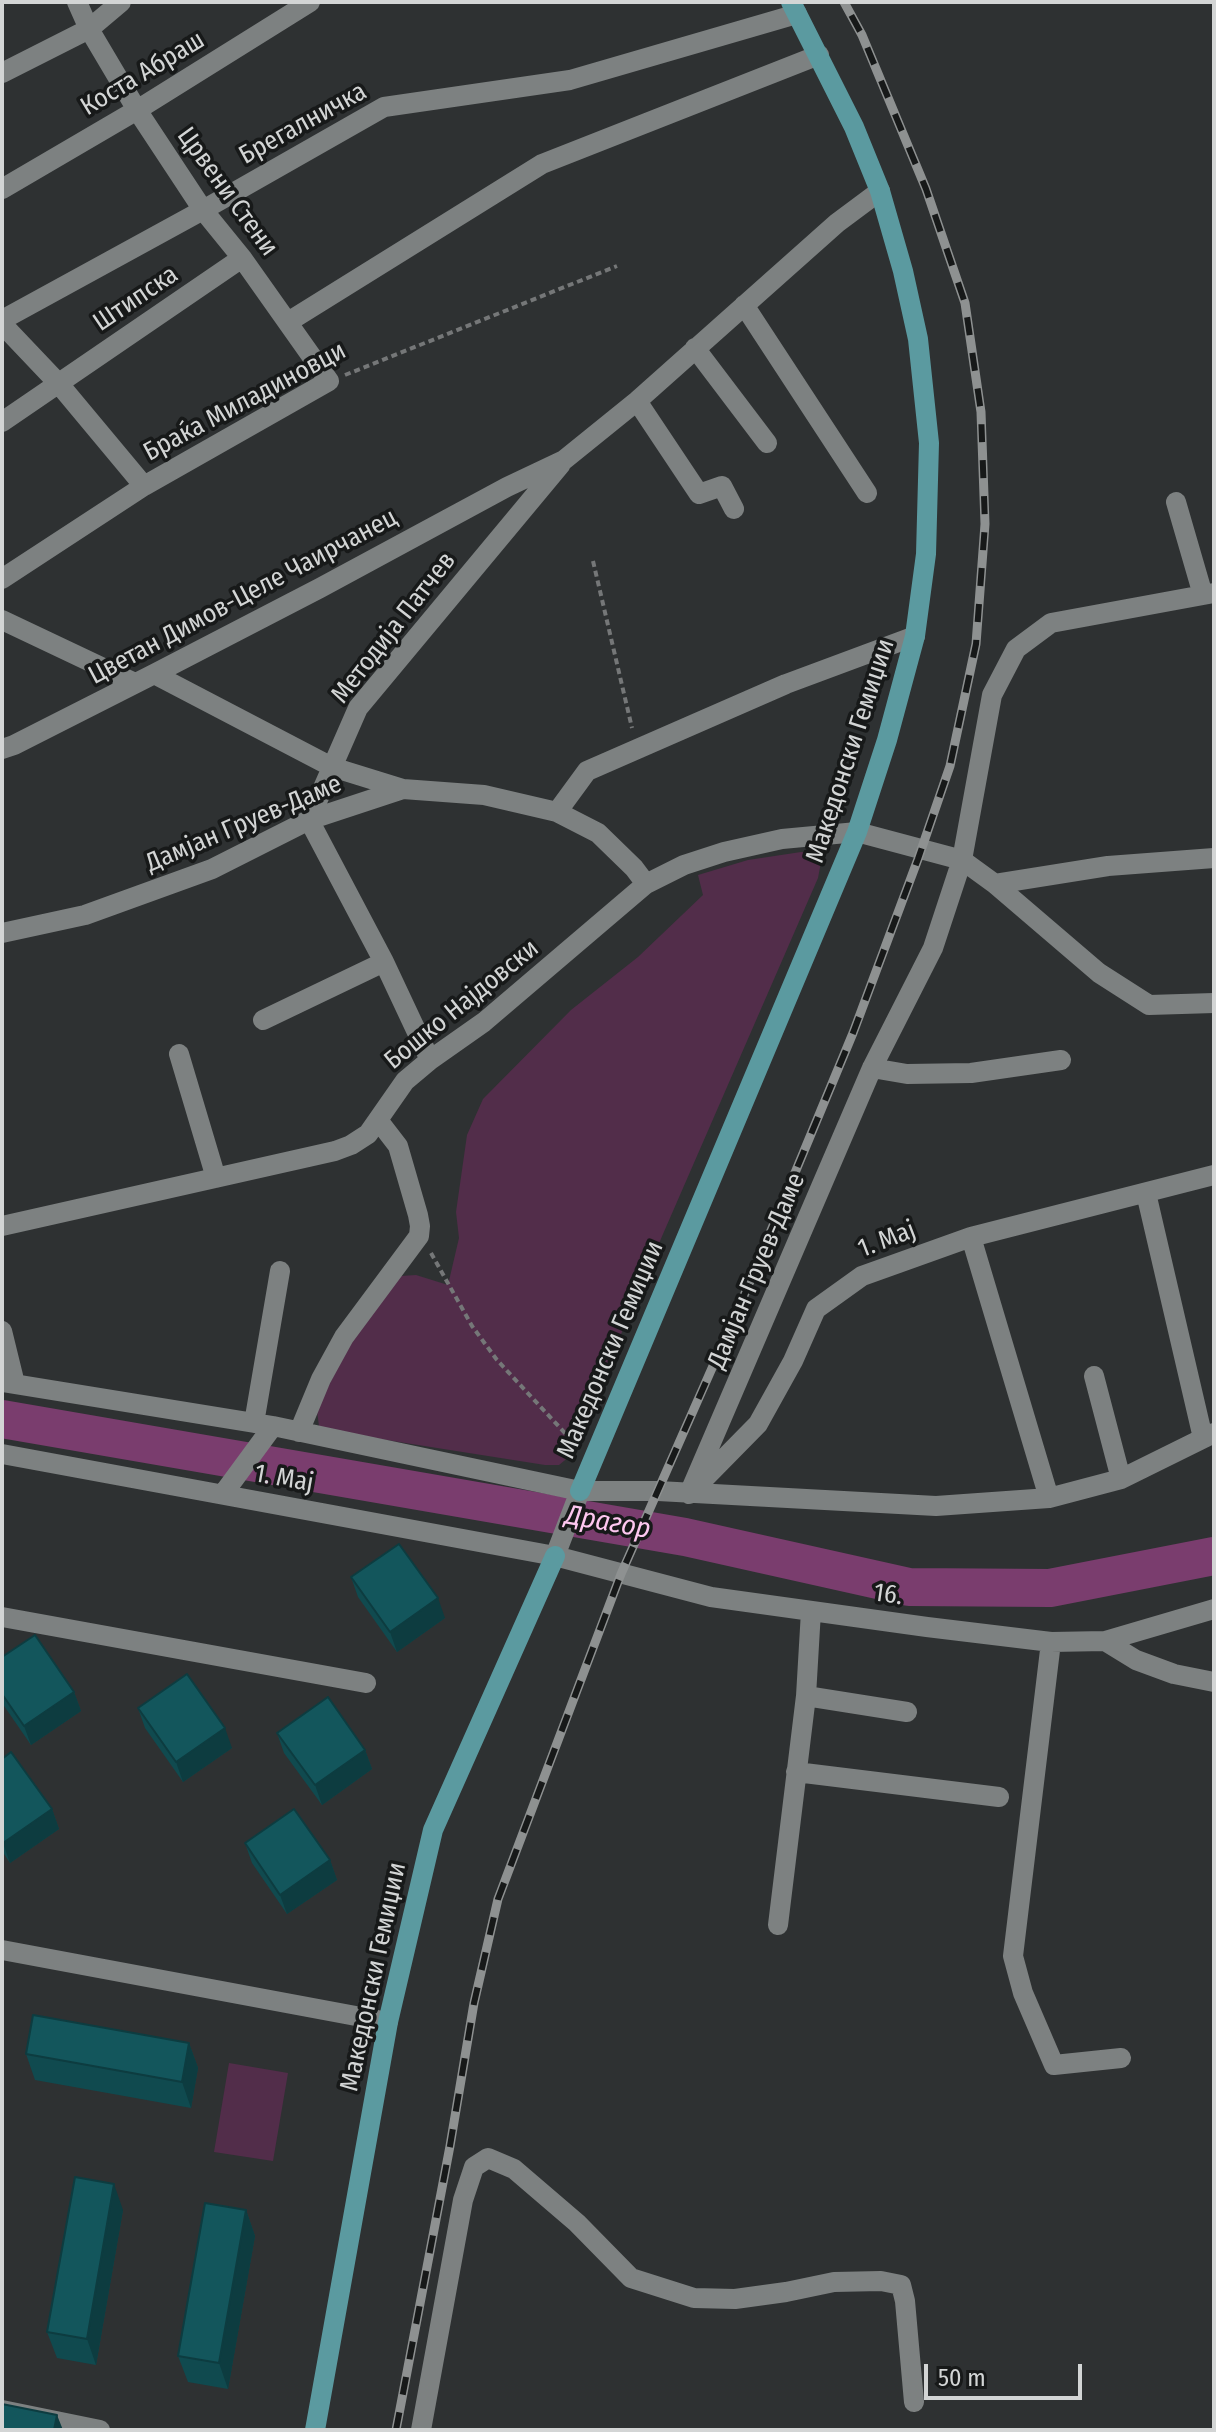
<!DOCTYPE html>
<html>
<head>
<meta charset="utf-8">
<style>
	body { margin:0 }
	#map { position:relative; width:1216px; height:2432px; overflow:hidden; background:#2e3132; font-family:"Fira Sans Condensed",sans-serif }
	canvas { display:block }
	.frame { position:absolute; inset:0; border:4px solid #d3d5d5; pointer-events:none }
	.scale { position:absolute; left:924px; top:2364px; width:158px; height:36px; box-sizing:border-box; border:4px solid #d3d5d5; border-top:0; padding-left:10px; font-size:24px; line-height:28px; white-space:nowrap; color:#d3d5d5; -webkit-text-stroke:6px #171919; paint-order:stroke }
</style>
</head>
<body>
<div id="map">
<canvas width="1216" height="2432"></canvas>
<div class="frame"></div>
<div class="scale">50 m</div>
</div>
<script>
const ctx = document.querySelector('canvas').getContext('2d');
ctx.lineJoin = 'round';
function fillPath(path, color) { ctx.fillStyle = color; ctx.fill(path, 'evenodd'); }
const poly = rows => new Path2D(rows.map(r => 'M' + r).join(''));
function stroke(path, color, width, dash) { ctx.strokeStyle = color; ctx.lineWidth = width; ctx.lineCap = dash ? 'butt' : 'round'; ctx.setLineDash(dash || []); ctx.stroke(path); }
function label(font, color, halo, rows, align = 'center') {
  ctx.font = font + ' "Fira Sans Condensed",sans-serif'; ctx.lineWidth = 7; ctx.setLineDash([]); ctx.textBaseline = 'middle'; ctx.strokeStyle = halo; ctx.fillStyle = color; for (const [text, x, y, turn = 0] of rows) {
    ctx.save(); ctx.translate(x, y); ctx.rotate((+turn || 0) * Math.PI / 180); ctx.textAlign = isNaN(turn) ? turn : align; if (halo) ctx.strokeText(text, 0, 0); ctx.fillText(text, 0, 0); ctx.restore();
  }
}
const green = poly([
	[801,852,812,853,821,862,818,878,663,1234,570,1456,559,1465,545,1465,323,1430,319,1426,317,1411,320,1402,355,1335,401,1276,416,1275,448,1285,459,1238,456,1212,467,1135,483,1099,571,1010,638,957,703,895,698,875,748,860],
	[229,2063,288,2073,273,2161,214,2152]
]);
const river = poly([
	[2,1419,685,1537,909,1587,1050,1588,1214,1556]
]);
const path = poly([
	[345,375,617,266],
	[593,561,632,728],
	[431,1253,472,1326,497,1360,577,1446]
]);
const minor = poly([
	[2,73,89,29,121,2],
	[2,189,137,110,310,2],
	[744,305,867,493],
	[2,320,203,210,384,107,570,80,797,14],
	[288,322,542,164,819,55],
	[2,324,59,384,144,486],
	[695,348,767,443],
	[637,401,699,494,722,486,734,509],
	[2,422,242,258],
	[1176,502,1203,595],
	[2,579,144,486,329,381,242,258,203,210,137,110,89,29,77,2],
	[2,620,135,683],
	[154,674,332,767,403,789],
	[2,749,14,745,154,674,320,588,507,487,564,460,637,401,837,223,880,191],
	[557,812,587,771,786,684,915,636],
	[995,884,1108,866,1214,858],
	[2,933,85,915,212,869,309,820,403,789,484,795,557,812,598,833,634,868,646,884,684,865,724,852,782,839,857,832,962,860,995,884,1099,973,1149,1005,1214,1003],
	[263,1020,384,962],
	[179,1054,216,1178],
	[430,1060,384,962,309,820,358,708,561,464],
	[872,1068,907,1074,971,1073,1061,1060],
	[1146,1193,1203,1438],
	[2,1226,335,1151,351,1145,368,1134,405,1081,430,1060,484,1022,646,884],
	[971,1237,1049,1498],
	[2,1331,15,1384],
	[1094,1376,1121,1479],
	[2,1382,273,1426,580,1491,658,1491,936,1506,1049,1498,1121,1479,1214,1433],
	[254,1423,280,1271],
	[299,1432,321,1379,344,1337,419,1236,420,1226,418,1215,398,1146,378,1120],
	[2,1454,555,1556,711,1597,927,1627,1051,1642,1105,1641,1214,1609],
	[699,1484,758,1424,793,1361,816,1309,862,1276,971,1237,1214,1175],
	[223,1494,273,1426],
	[689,1494,872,1068,933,948,962,860,992,695,1016,649,1051,623,1214,593],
	[555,1556,580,1491],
	[2,1617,366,1683],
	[1105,1641,1136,1660,1174,1674,1214,1682],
	[1051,1642,1013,1956,1023,1993,1054,2065,1121,2058],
	[806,1696,907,1712],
	[796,1772,999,1797],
	[778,1925,806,1696,811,1611],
	[2,1950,388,2022],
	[2,2410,100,2430],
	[421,2430,463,2200,474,2167,488,2158,514,2169,577,2223,631,2278,694,2298,735,2299,786,2292,834,2282,881,2281,901,2285,905,2301,914,2402]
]);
const major = poly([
	[580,1491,857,832,887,740,915,636,926,554,929,443,918,339,903,271,880,191,854,127,791,2],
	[315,2430,388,2022,433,1830,555,1556]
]);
const rail = poly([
	[396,2430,450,2146,474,2003,498,1899,621,1574,743,1298,853,1033,918,859,950,766,976,644,985,524,981,412,965,303,926,189,862,35,844,2]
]);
const wall = poly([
	[351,1577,445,1618,397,1652,358,1597],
	[2,1657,74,1692,81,1711,31,1745,2,1703],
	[138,1708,232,1748,183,1782,145,1728],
	[277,1733,365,1750,372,1769,322,1805,284,1753],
	[2,1759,52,1809,59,1829,10,1863,2,1851],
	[245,1843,330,1860,337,1880,287,1914,252,1863],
	[189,2043,198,2068,191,2108,35,2080,26,2054],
	[123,2210,96,2365,57,2358,47,2332],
	[246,2210,255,2236,228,2389,188,2382,178,2356]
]);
const shadedWall = poly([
	[438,1598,445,1618,397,1652,390,1632],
	[74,1692,81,1711,31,1745,24,1726],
	[225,1728,232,1748,183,1782,176,1762],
	[365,1750,372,1769,322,1805,315,1785],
	[52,1809,59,1829,10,1863,3,1843],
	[330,1860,337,1880,287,1914,280,1895],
	[189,2043,198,2068,191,2108,182,2082],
	[114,2184,123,2210,96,2365,87,2339],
	[246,2210,255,2236,228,2389,219,2363],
	[57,2415,63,2430,54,2430]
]);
const building = poly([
	[399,1544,438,1598,390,1632,351,1577,399,1544],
	[35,1635,74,1692,24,1726,2,1694,2,1657,35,1635],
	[187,1674,225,1728,176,1762,138,1708,187,1674],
	[328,1697,365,1750,315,1785,277,1733,328,1697],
	[11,1752,52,1809,3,1843,2,1842,2,1759,11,1752],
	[294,1809,330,1860,280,1895,245,1843,294,1809],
	[33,2015,189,2043,182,2082,26,2054,33,2015],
	[75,2177,114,2184,87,2339,47,2332,75,2177],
	[205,2203,246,2210,219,2363,178,2356,205,2203],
	[2,2404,57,2415,54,2430,2,2430,2,2404]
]);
const streetNames = [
	["Коста Абраш",143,74,-31],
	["Брегалничка",303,124,-29],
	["Црвени Стени",227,192,54],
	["Штипска",136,299,-34],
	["Браќа Миладиновци",245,402,-28],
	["Цветан Димов-Целе Чаирчанец",243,597,-28],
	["Методија Патчев",394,628,-52],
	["Македонски Гемиџии",851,751,-72],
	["Дамјан Груев-Даме",244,824,-23],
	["Бошко Најдовски",462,1005,-39],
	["1. Мај",887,1240,-21],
	["Дамјан Груев-Даме",757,1271,-67],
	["Македонски Гемиџии",611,1350,-67],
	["1. Мај",284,1479,10],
	["16.",888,1595,8],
	["Македонски Гемиџии",374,1977,-78]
];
const waterNames = [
	["Драгор",608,1523,10]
];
fillPath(green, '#522d4a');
stroke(river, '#7a3d6e', 38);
stroke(path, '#757778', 4, [6, 4]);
stroke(minor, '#7d8181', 20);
stroke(major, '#5b9aa0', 20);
stroke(rail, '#8e9191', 9);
stroke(rail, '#171919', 6, [18]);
fillPath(wall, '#104a4f');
fillPath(shadedWall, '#0d3c40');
fillPath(building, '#13565c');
stroke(building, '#0d3c40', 2);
label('26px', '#d3d5d5', '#171919', streetNames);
label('italic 28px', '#fec7f0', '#171919', waterNames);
</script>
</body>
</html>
